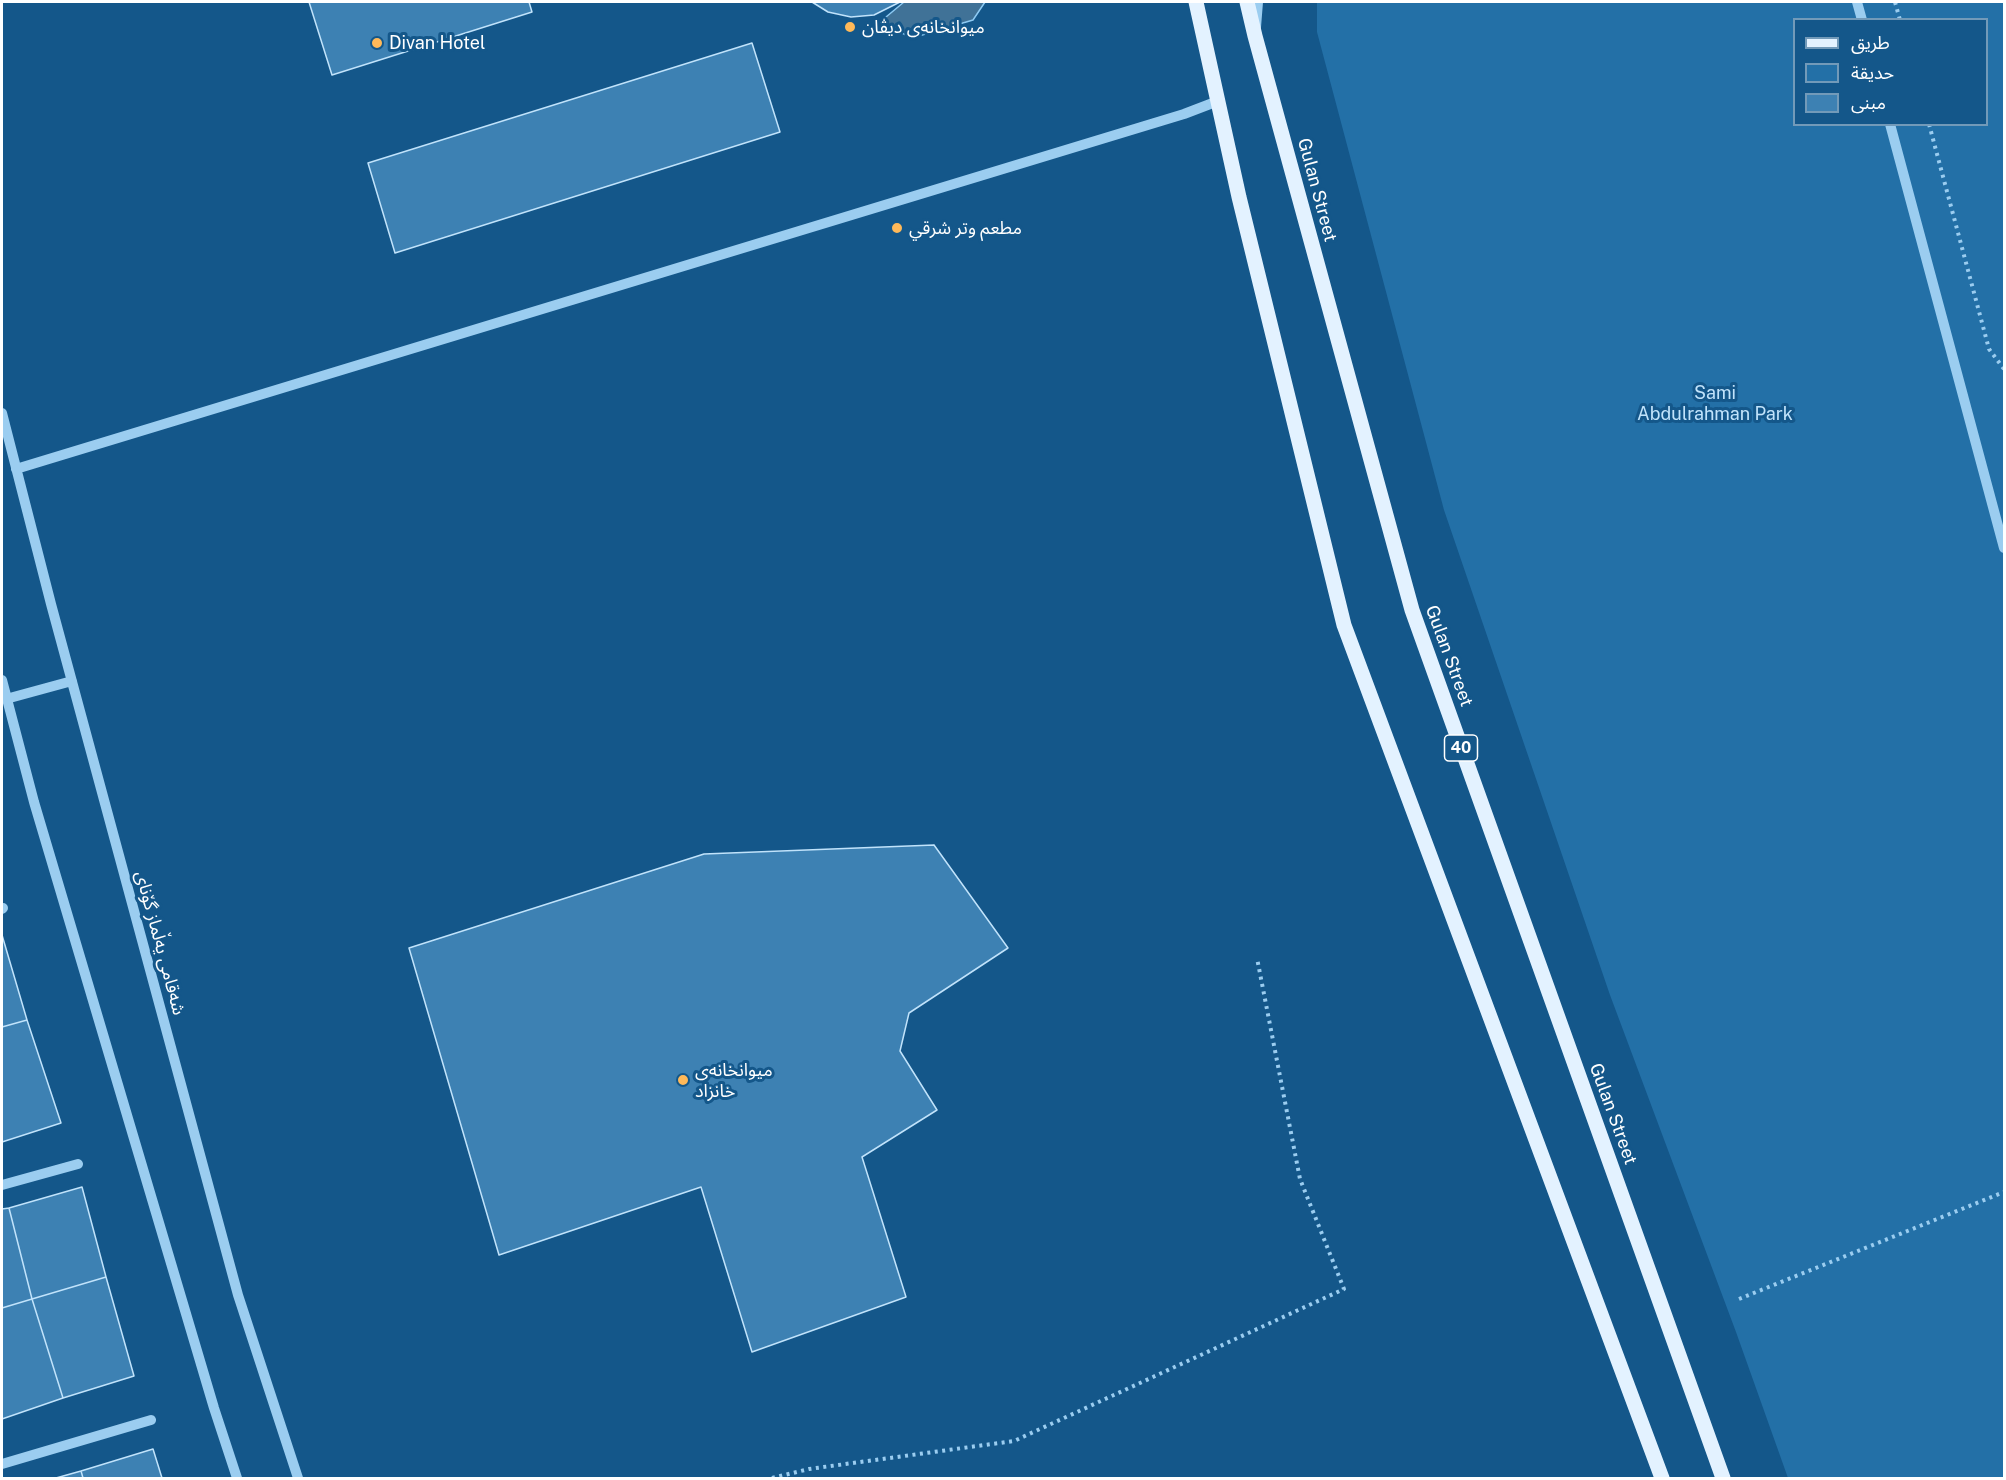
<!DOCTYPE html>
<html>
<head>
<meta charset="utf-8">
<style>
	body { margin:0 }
	#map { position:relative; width:2006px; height:1480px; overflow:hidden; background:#14578a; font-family:"Public Sans","Noto Sans Arabic",sans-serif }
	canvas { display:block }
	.frame { position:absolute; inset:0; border:3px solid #fff; pointer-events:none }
	.legend { position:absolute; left:1793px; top:18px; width:195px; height:108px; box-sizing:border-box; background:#14578a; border:2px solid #729ab9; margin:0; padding:8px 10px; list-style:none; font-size:18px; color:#fff }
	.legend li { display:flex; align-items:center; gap:12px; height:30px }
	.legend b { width:30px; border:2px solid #729ab9 }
</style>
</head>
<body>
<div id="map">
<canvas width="2006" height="1480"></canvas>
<div class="frame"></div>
<ul class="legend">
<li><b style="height:8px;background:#e3f2ff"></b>طريق</li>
<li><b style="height:16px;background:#2370a7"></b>حديقة</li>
<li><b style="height:16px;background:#3d81b3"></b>مبنى</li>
</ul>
</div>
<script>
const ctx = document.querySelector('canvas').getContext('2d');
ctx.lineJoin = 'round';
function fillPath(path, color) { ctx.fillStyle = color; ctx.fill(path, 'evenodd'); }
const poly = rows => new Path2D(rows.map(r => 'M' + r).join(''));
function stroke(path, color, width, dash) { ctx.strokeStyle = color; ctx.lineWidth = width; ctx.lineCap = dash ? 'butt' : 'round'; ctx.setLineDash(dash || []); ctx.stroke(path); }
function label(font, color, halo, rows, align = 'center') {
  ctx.font = font + ' "Public Sans","Noto Sans Arabic",sans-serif'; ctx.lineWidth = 6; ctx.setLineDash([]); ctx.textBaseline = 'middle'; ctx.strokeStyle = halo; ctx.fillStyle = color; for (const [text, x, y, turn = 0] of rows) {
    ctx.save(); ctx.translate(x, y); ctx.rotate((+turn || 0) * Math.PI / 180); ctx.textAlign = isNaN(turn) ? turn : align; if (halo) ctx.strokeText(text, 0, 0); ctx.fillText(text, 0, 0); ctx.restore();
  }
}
const green = poly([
	[1317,2,2004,2,2004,1478,1788,1478,1736,1332,1610,995,1444,510,1317,32],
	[1794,20,1986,20,1986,124,1794,124]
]);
const water = poly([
	[904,2,985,2,973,20,912,38,880,22,904,2]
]);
const building = poly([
	[309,2,529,2,532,12,332,75,309,2],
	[812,2,900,2,874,15,851,17,828,12,812,2],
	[752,43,780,132,395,253,368,163,752,43],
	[934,845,1008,948,909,1013,900,1051,937,1110,862,1157,906,1297,752,1352,701,1187,499,1255,409,948,704,854,934,845],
	[2,935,27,1020,2,1027,2,935],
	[27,1020,61,1123,2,1142,2,1027,27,1020],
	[82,1187,106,1277,32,1299,9,1208,82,1187],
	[9,1208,32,1299,2,1308,2,1209,9,1208],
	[106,1277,134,1376,63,1398,32,1299,106,1277],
	[32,1299,63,1398,2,1419,2,1308,32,1299],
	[153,1449,162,1478,83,1478,81,1471,153,1449],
	[81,1471,83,1478,56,1478,81,1471]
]);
const path = poly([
	[1895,2,1900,20],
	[1929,124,1989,349,2004,369],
	[1739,1299,2004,1192],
	[772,1478,809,1469,1014,1441,1344,1289,1300,1179,1257,958]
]);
const minor = poly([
	[1857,2,1862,20],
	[1256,27,1258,2],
	[1890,124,2004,548],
	[2,413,51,604,238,1295,298,1478],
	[16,469,1184,114,1218,101],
	[2,680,34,802,214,1408,237,1478],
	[6,699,72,681],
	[2,909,3,908],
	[2,1185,78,1164],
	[2,1464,151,1420]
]);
const major = poly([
	[1196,2,1239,197,1344,625,1662,1478],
	[1247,2,1255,36,1412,610,1723,1478]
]);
const markers = [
	[850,27,6,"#ffb959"],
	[377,43,6,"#ffb959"],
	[897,228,6,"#ffb959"],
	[683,1080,6,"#ffb959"]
];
const shields = [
	[1461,748,33]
];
const shieldNames = [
	["40",1461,748]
];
const poiNames = [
	["میوانخانەی دیڤان",862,27],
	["Divan Hotel",389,43],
	["مطعم وتر شرقي",909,228],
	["میوانخانەی",695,1070],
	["خانزاد",695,1091]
];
const streetNames = [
	["Gulan Street",1317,190,75],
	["Gulan Street",1449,656,70],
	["شەقامی یەڵماز گۆنای",160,943,75],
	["Gulan Street",1613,1114,70]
];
const parkNames = [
	["Sami",1715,393],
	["Abdulrahman Park",1715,414]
];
fillPath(green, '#2370a7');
fillPath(water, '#407297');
stroke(water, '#8dcaf3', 1.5);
fillPath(building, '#3d81b3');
stroke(building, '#c1e3fb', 1.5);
stroke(path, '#9bcdf0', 4, [3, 4.5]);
stroke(minor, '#9bcdf0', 10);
stroke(major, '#e3f2ff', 15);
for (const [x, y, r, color] of markers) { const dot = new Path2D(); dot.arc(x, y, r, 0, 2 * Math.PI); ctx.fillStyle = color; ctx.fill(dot); stroke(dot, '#14578a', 2); }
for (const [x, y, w] of shields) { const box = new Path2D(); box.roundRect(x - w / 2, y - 13, w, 26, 4.5); ctx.fillStyle = '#14578a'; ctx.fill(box); stroke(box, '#fff', 1.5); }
label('bold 16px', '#fff', null, shieldNames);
label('18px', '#fff', '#14578a', poiNames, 'left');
label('18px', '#fff', '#14578a', streetNames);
label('18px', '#c1e3fb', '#14578a', parkNames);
</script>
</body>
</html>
